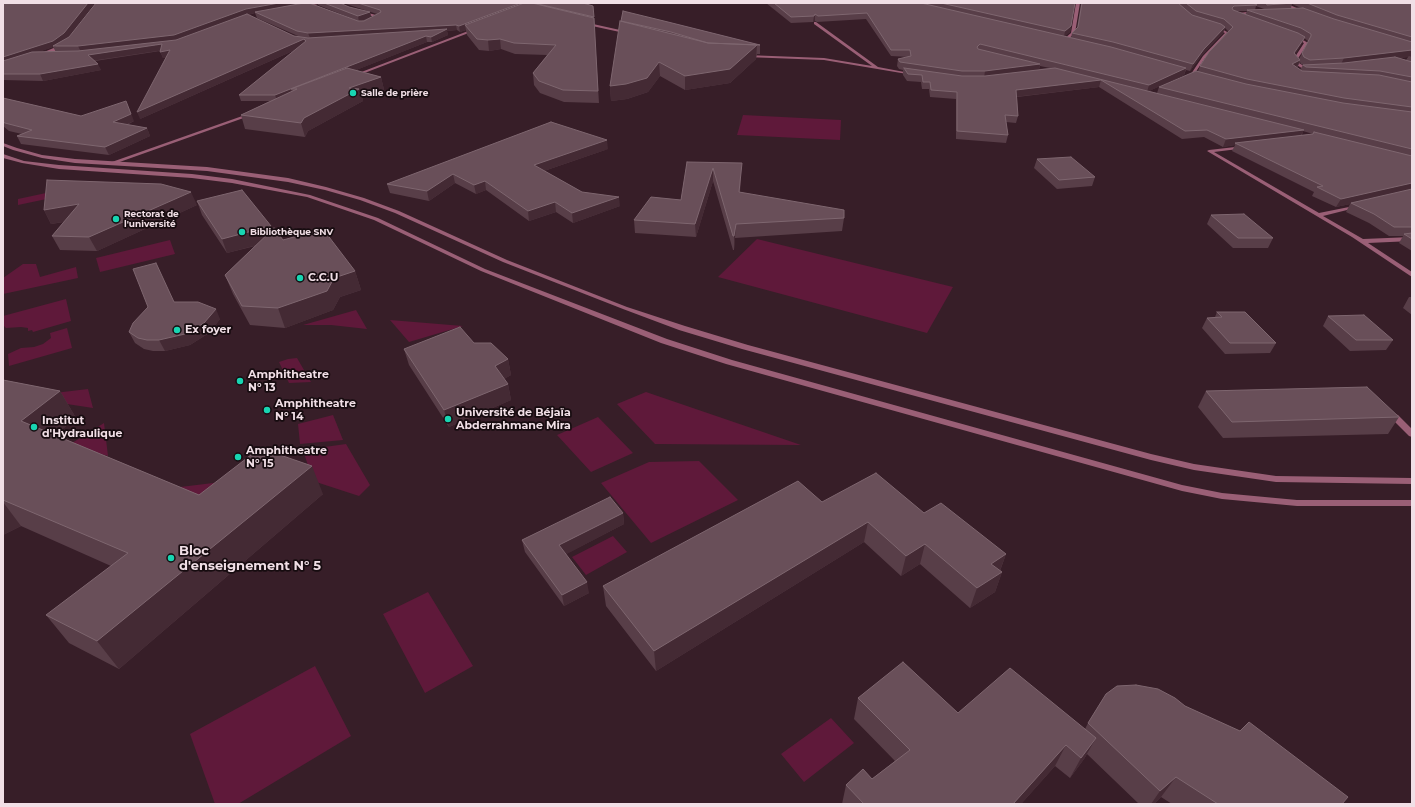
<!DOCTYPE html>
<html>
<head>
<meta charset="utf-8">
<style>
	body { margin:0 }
	#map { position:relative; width:1415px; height:807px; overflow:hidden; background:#371e28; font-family:Montserrat,sans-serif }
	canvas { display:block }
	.frame { position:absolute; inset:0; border:4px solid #f1dfe6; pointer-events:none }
</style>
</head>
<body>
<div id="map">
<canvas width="1415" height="807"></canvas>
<div class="frame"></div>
</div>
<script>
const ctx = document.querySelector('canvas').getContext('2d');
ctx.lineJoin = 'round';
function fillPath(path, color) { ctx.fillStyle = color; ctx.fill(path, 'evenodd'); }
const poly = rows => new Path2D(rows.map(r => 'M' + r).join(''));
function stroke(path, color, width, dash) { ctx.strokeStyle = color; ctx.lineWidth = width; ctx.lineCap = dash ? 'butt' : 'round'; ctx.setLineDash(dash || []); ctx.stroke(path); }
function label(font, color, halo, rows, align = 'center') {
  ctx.font = font + ' Montserrat,sans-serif'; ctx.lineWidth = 3.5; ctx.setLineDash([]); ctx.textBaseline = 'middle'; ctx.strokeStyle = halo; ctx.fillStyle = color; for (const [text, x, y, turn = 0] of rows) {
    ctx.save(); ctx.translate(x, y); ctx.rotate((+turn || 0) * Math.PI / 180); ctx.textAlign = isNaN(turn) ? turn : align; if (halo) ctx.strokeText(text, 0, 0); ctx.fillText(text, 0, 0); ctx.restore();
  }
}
const green = poly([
	[743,115,841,120,840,140,737,135],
	[74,187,75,193,18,205,18,199],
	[757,239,953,287,927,333,718,277],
	[170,240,175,254,100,272,96,258],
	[23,264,36,264,40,277,76,267,78,278,3,294,3,278],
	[66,299,71,321,33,332,32,330,28,331,28,328,21,327,6,328,3,325,3,316],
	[356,310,367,329,331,325,303,325],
	[390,320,463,326,409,342],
	[67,328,72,348,9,366,8,354,21,348,34,347,43,344,51,338,50,333],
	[297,358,311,382,289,383,279,362,288,359],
	[88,389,93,408,21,397],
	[646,392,801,445,655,444,617,404],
	[333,415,343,440,300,444,298,424],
	[598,417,633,453,591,472,557,435],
	[104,423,108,456,69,445],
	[346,444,370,485,359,496,313,481,303,450],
	[699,461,738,500,651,543,601,483,649,462],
	[254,478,215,507,172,488],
	[613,536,627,552,586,575,572,557],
	[428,592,473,666,425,693,383,614],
	[315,666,351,736,238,804,215,804,190,734],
	[831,718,854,743,804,782,781,754]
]);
const minor = poly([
	[315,3,323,3,303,7,301,6,315,3],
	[1076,3,1080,3,1075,33,1066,41,1064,41,1064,39,1071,33,1076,3],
	[1280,3,1285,3,1306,12,1303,13,1280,3],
	[360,11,380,16,381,17,372,21,372,19,376,17,359,13,360,11],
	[1256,11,1257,13,1235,15,1230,14,1256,11],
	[584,22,629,32,631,33,629,34,583,24,584,22],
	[814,22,816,22,878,67,915,74,913,75,824,60,746,57,744,56,746,55,824,58,872,66,814,24,814,22],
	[1214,26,1216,26,1229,33,1205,58,1193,76,1186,78,1186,76,1191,74,1203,56,1225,33,1214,28,1214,26],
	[476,28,479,29,354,77,351,76,476,28],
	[1293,35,1295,35,1308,43,1297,60,1299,63,1307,68,1313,68,1313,70,1305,70,1295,64,1293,60,1304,43,1293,37,1293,35],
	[63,44,66,45,58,50,39,56,37,55,63,44],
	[248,114,252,115,114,164,109,163,248,114],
	[1244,146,1246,147,1246,148,1214,152,1319,213,1359,205,1359,207,1323,216,1363,239,1412,237,1412,241,1368,243,1412,272,1412,277,1352,237,1207,151,1209,150,1244,146],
	[1395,414,1398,415,1412,429,1412,437,1409,436,1392,419,1391,417,1392,415,1395,414]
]);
const tertiary = poly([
	[3,143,17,148,42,155,75,159,207,167,288,178,326,187,364,198,399,211,507,260,627,307,685,326,748,345,1151,454,1194,464,1276,476,1412,478,1412,484,1276,482,1194,470,1151,460,742,349,679,330,623,309,503,262,395,213,360,200,325,190,288,182,207,171,75,163,42,158,13,150,3,146,3,143],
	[3,154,24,161,59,165,192,174,232,179,310,195,378,218,485,269,667,339,732,360,1182,485,1222,493,1297,500,1412,500,1412,506,1297,506,1222,499,1182,491,726,364,661,343,481,271,374,220,307,197,232,183,192,178,59,169,22,163,3,158,3,154]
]);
const wall = poly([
	[3,3,94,3,93,5,68,37,309,3,358,21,318,5,318,3,340,3,349,7,370,12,371,17,377,14,343,3,532,3,593,6,599,103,564,102,540,93,534,85,533,73,547,55,515,54,501,49,489,51,479,50,467,35,466,30,460,32,457,30,447,31,448,35,432,42,427,42,356,70,381,77,384,90,362,97,363,101,308,131,305,137,245,129,241,115,270,101,241,101,239,95,295,50,140,119,166,57,163,58,160,51,95,61,101,70,43,81,3,80],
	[255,13,257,18,298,36,294,36,248,15],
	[53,47,56,52,38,52],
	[766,3,1075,3,1070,32,1065,36,1071,38,1072,33,1077,28,1081,3,1412,3,1412,251,1399,243,1403,236,1389,236,1369,223,1346,212,1350,204,1336,207,1312,196,1314,192,1232,151,1235,145,1223,147,1204,137,1182,139,1099,87,1017,97,1018,116,1016,123,1006,122,1008,135,1006,143,956,139,956,99,930,97,929,89,922,89,921,82,907,81,903,75,903,70,899,69,897,66,898,59,909,57,891,56,866,19,817,22,815,21,813,22,791,23],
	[1292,4,1301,8,1291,8],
	[1256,6,1264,9,1255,10],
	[1235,11,1247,11,1245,15],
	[1225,28,1228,31,1200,66,1198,71,1159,87,1157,93,1149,91,1184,75,1186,70,1190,71,1202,55,1223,33],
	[1304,38,1308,41,1308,42,1299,59,1295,54,1302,43],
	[1408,57,1406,60,1399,58],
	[1300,62,1301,64,1303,65,1300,70,1297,68],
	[1040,66,1050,68,1039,69],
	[1303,131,1313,134,1302,135],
	[621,21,760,45,760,54,757,54,756,59,730,83,685,90,660,76,648,92,627,99,611,101,610,86],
	[3,98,81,116,134,121,127,125,147,128,150,136,109,155,21,144,17,136,22,134,9,131,3,126],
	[608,149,544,171,582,192,620,206,573,223,556,212,529,221,486,190,476,194,455,183,429,201,390,193,387,184],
	[1037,159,1095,177,1092,186,1057,189,1034,168],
	[687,162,741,176,740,192,844,218,842,231,735,238,734,250,733,250,713,181,696,237,635,233,634,220,681,200],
	[197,201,272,229,283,240,355,271,361,290,340,297,333,310,285,328,250,325,233,294,225,275,255,246,227,253,202,215],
	[197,205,97,251,60,250,52,236,64,222,51,224,44,210],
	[1211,215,1273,238,1268,248,1233,248,1207,224],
	[1409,297,1412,297,1412,315,1403,308],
	[174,302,220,319,209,333,190,345,165,351,153,351,144,349,135,343,129,332],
	[1217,312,1276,343,1270,353,1225,354,1202,328,1207,318,1215,317],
	[1328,316,1393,340,1386,350,1350,351,1323,326],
	[474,343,508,359,511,375,504,379,508,384,511,400,449,427,409,365,404,349],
	[3,380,60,391,76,418,55,435,199,495,323,494,119,669,69,643,46,615,111,566,21,526,3,535],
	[1206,391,1399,417,1388,434,1223,438,1198,407],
	[822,502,924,513,1006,554,1000,571,1002,572,995,592,970,608,920,564,901,576,864,542,656,671,606,606,603,586],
	[623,513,624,524,566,554,589,593,564,606,525,552,522,540],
	[858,698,958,713,1085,729,1088,723,1185,706,1342,804,1172,804,1161,797,1154,804,1139,804,1087,754,1084,759,1070,778,1055,766,1021,804,842,804,846,785,872,779,895,761,854,719]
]);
const shadedWall = poly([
	[88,3,94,3,93,5,67,39,55,47,53,46,53,47,3,64,3,57],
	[279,3,308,3,255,12,255,13,247,15,177,41,81,52,78,46,246,9],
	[521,3,532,3,465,25,466,30,460,32,459,26],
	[370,12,371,17,359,22,358,16],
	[815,14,815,21,813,22,814,16],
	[456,25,457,30,447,31,448,35,432,42,431,37,443,31,310,38,308,33],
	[1071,26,1070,32,1064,37,1065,31],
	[1225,27,1223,33,1202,55,1190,71,1193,64,1204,49],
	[426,36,427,42,298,93,297,89,291,89],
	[1305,37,1302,43,1292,60,1294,53],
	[304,39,306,45,140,119,137,112],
	[500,39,501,49,489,51,488,40],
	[162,44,164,50,91,61,88,55],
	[757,45,756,59,730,83,685,90,685,76],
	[170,50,173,56,163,58,160,52],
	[1412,50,1412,57,1409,56,1408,57,1341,64,1344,58],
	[1300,60,1297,67,1290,71,1292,64],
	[659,62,660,76,648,92,627,99,611,101,610,86],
	[98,64,101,70,43,81,40,74],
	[1040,64,1039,71,984,78,985,71],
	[1186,68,1184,75,1147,92,1149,85],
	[381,77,384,90,362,97,363,101,308,131,305,137,301,123,304,118,349,88],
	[1101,80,1099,87,1014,97,1016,90],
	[291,89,293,95,277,101,275,95],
	[129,108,134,121,116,129,113,122],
	[147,128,150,136,109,155,105,147],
	[1304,130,1300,137,1235,143,1235,145,1223,147,1226,139],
	[607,140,608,149,535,174,534,165],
	[742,163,741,176,738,205,739,192],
	[713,168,713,181,696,237,695,224],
	[453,174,455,183,429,201,427,191],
	[485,181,486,190,476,194,474,185],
	[1412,183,1412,190,1351,203,1350,204,1336,207,1341,199],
	[191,192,197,205,97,251,89,237],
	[619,197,620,206,573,223,572,213],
	[555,202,556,212,529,221,528,211],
	[79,204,86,218,51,224,44,210],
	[736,224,735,238,734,250,734,236],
	[271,226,276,240,227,253,222,239],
	[355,271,361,290,340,297,333,310,285,328,278,308,334,278],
	[216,309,220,319,209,333,190,345,165,351,159,340],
	[508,359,511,375,499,382,495,366],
	[508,384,511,400,449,427,444,410],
	[60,391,76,418,40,448,21,421],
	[312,466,323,494,119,669,97,641],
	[3,502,21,526,3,535],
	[623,513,624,524,561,557,559,545],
	[868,522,864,542,656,671,654,651],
	[925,544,920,564,901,576,906,556],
	[1006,554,999,573,1002,572,995,592,970,608,977,588,991,564],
	[587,582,589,593,564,606,562,595],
	[1096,738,1084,759,1070,778,1081,758],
	[1066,745,1055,766,1021,804,1013,804],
	[1176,777,1161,797,1154,804,1151,804,1160,791]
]);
const building = poly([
	[3,3,88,3,64,33,53,41,3,57,3,3],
	[96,3,279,3,246,9,174,35,78,46,53,46,69,37,96,3],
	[304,3,309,3,358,21,364,21,381,12,380,10,358,3,521,3,459,26,456,25,308,33,297,31,255,12,304,3],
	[324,3,340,3,349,7,370,12,358,16,324,3],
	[524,3,532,3,594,18,598,91,563,90,539,81,533,73,556,45,514,43,500,39,488,40,477,39,465,25,524,3],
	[534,3,583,3,593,6,594,17,534,3],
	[774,3,921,3,1111,47,1186,68,1149,85,980,44,977,47,978,49,1040,64,985,71,962,71,900,62,898,59,911,56,910,50,891,50,867,13,818,16,815,14,814,16,791,17,774,3],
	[941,3,1075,3,1071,26,1065,31,941,3],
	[1082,3,1178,3,1192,15,1221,24,1225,27,1204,49,1193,64,1113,42,1072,33,1078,27,1082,3],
	[1186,3,1253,3,1257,5,1234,6,1232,8,1233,10,1298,33,1305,37,1294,53,1300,60,1292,64,1302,71,1379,75,1412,82,1412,107,1344,98,1247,79,1200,66,1209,52,1233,27,1224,19,1196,11,1186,3],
	[1266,3,1293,3,1267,5,1266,3],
	[1307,3,1412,3,1412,37,1337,15,1307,3],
	[1303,8,1334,19,1412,42,1412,50,1344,58,1310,60,1304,57,1302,53,1311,36,1311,34,1301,28,1247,10,1303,8],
	[623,11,668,22,760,45,708,43,671,32,621,21,623,11],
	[247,14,294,36,308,38,447,29,431,37,426,36,275,95,239,95,306,41,304,39,137,112,170,50,160,52,162,44,88,55,98,64,40,74,3,74,3,61,32,52,78,51,176,40,247,14],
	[620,21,708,43,757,45,730,69,685,76,659,62,647,78,626,84,610,86,620,21],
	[1395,57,1412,62,1412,77,1380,71,1306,67,1303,65,1344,63,1395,57],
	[347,68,381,77,349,88,359,89,304,118,301,123,241,115,297,89,291,89,347,68],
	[904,68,962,76,985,76,1055,68,1304,130,1226,139,1207,130,1185,131,1101,80,1016,90,1018,116,1005,115,1008,135,957,131,957,92,931,90,930,82,923,82,922,75,908,74,904,68],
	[1196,71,1246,84,1343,103,1412,112,1412,149,1159,87,1196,71],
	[3,98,81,116,126,101,131,114,113,122,147,128,105,147,17,136,32,130,5,123,3,122,3,98],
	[551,122,607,140,534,165,582,192,619,197,572,213,555,202,528,211,485,181,474,185,453,174,427,191,387,184,551,122],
	[1314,132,1412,156,1412,183,1341,199,1317,187,1323,186,1235,143,1313,134,1314,132],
	[1071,157,1095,177,1059,180,1037,159,1071,157],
	[687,162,742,163,739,192,844,210,844,218,736,224,734,236,733,236,713,168,695,224,634,220,651,197,681,200,687,162],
	[47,180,161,184,191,192,89,237,52,236,79,204,44,210,47,180],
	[1412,189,1412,227,1394,227,1374,214,1351,203,1412,189],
	[242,190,271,226,222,239,197,201,242,190],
	[1244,214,1273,238,1238,238,1211,215,1244,214],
	[274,228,283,240,323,229,355,271,334,278,327,291,278,308,242,306,225,275,274,228],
	[1412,233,1412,239,1404,234,1412,233],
	[156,263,174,302,198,302,216,309,204,323,185,334,159,340,147,340,138,338,129,332,133,323,148,307,133,269,156,263],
	[1217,312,1245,312,1276,343,1230,343,1207,318,1222,317,1217,312],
	[1364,315,1393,340,1356,340,1328,316,1364,315],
	[460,327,474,343,491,343,508,359,495,366,508,384,444,410,404,349,460,327],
	[3,380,60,391,21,421,199,495,260,448,312,466,97,641,46,615,128,553,3,500,3,380],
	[1367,387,1399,417,1232,422,1206,391,1367,387],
	[876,473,924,513,941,503,1006,554,991,564,1002,572,977,588,925,544,906,556,868,522,654,651,603,586,798,481,822,502,876,473],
	[610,497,623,513,559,545,587,582,562,595,522,540,610,497],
	[903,662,958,713,1010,668,1096,738,1081,758,1066,745,1013,804,864,804,846,785,863,769,872,779,910,750,858,698,903,662],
	[1136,685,1158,689,1175,698,1185,706,1240,731,1249,722,1348,797,1342,804,1218,804,1176,777,1160,791,1088,723,1106,694,1117,686,1136,685]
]);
const markers = [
	[353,93,4,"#18d5b2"],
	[116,219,4,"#18d5b2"],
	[242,232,4,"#18d5b2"],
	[300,278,4,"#18d5b2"],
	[177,330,4,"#18d5b2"],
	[240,381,4,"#18d5b2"],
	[267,410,4,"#18d5b2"],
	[448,419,4,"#18d5b2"],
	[34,427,4,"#18d5b2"],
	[238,457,4,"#18d5b2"],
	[171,558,4,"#18d5b2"]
];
const farPoinames = [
	["Salle de prière",361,93],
	["Rectorat de",124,214],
	["l'université",124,224],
	["Bibliothèque SNV",250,232]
];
const poiNames = [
	["C.C.U",308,278],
	["Ex foyer",185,330],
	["Amphitheatre",248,375],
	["N° 13",248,388],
	["Amphitheatre",275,404],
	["N° 14",275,417],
	["Université de Béjaïa",456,413],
	["Abderrahmane Mira",456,426],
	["Institut",42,421],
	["d'Hydraulique",42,434],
	["Amphitheatre",246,451],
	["N° 15",246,464]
];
const nearPoinames = [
	["Bloc",179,551],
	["d'enseignement N° 5",179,566]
];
fillPath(green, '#5f193a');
fillPath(minor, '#9a5f76');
fillPath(tertiary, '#9a5f76');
fillPath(wall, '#583e48');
fillPath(shadedWall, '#442a34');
fillPath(building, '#694f59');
stroke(building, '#7e666f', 1);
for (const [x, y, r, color] of markers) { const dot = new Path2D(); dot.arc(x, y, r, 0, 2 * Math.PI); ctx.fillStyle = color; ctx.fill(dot); stroke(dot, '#170c10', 1.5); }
label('bold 9px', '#f1dfe6', '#170c10', farPoinames, 'left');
label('bold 11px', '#f1dfe6', '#170c10', poiNames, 'left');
label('bold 13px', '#f1dfe6', '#170c10', nearPoinames, 'left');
</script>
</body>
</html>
